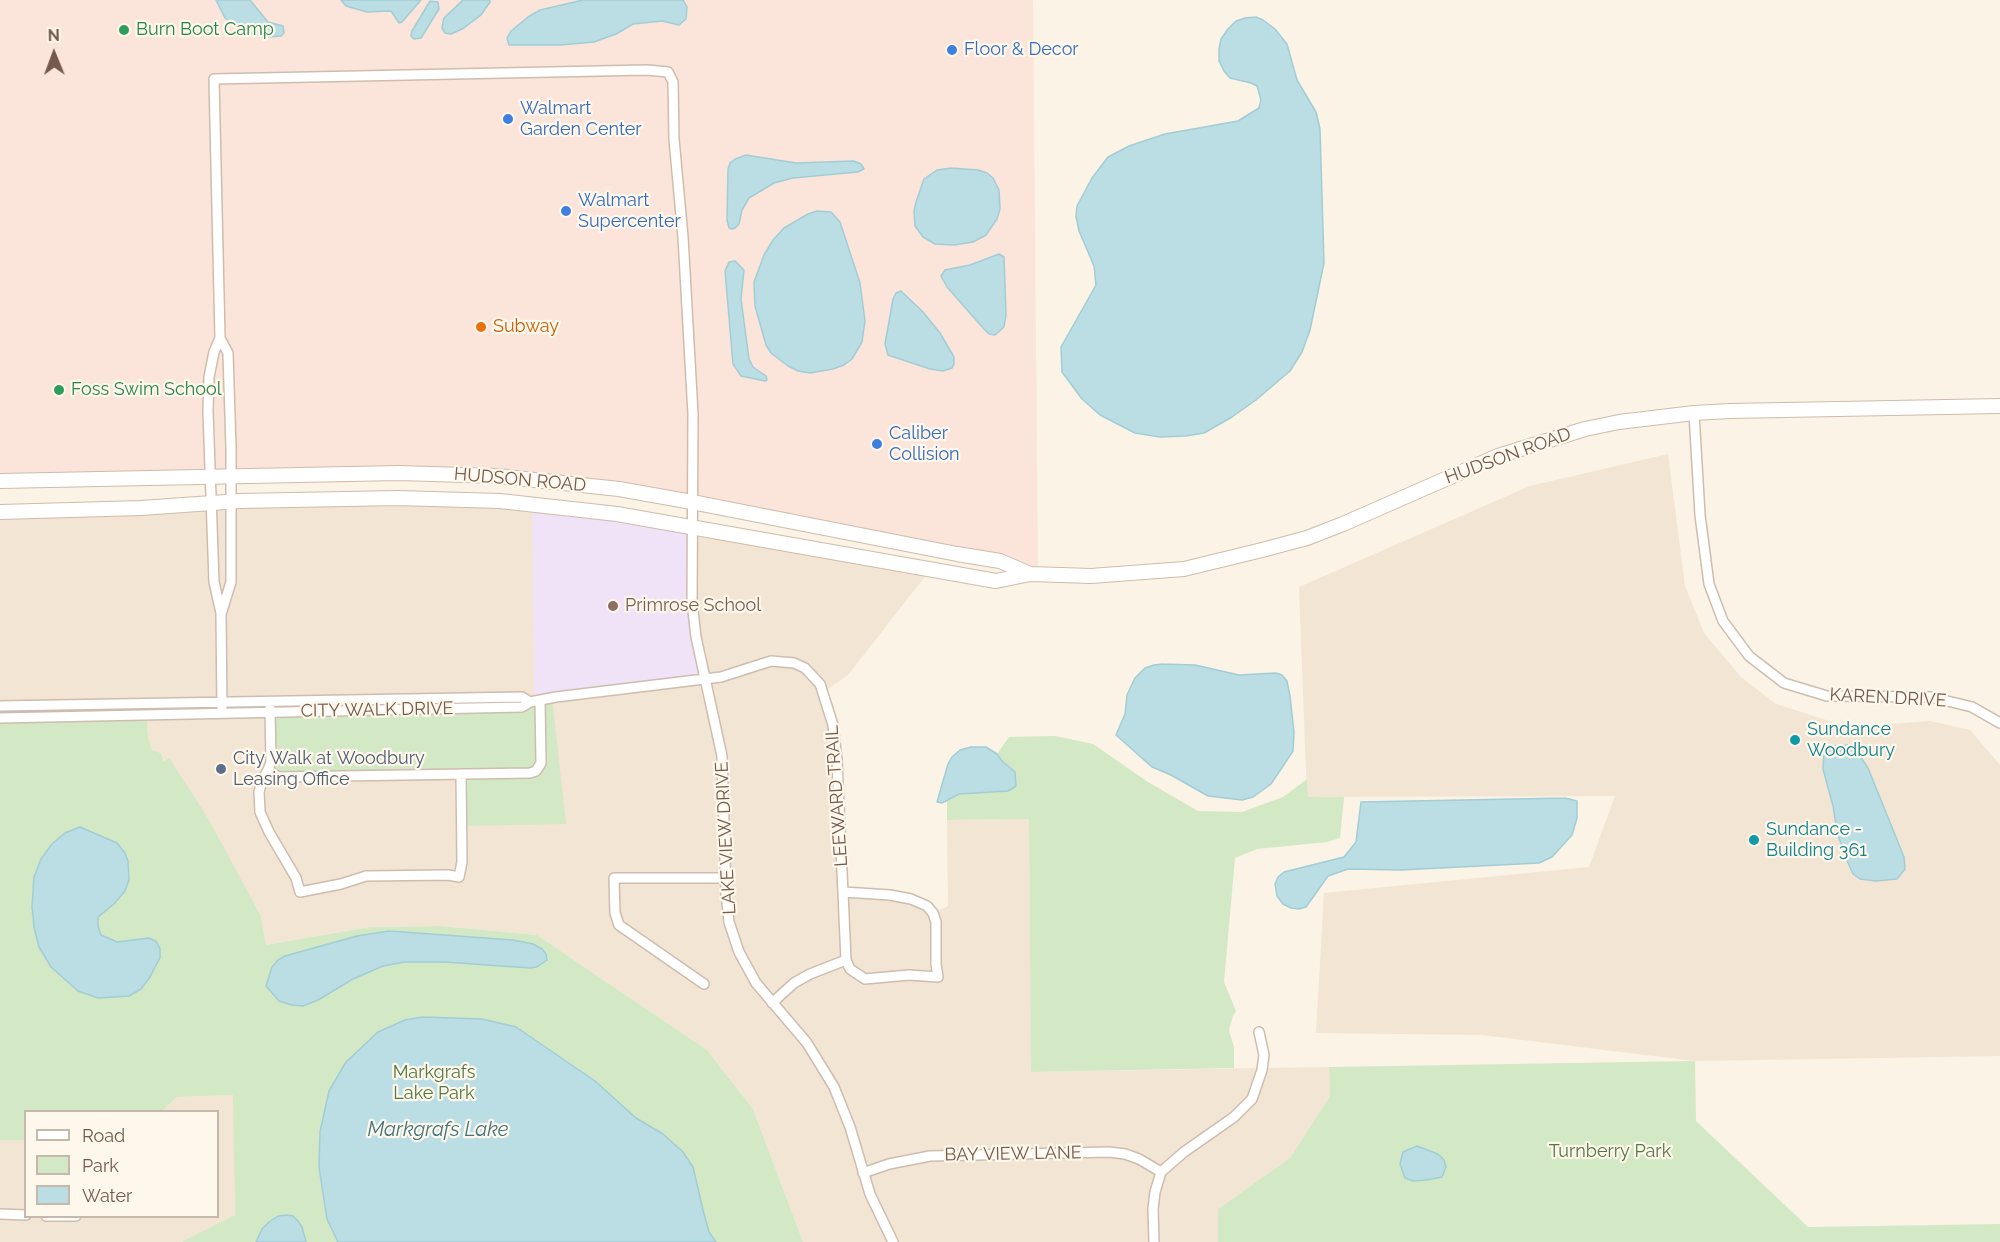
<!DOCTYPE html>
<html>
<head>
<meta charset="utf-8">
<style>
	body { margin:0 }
	#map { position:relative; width:2000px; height:1242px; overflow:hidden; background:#fbf3e5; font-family:Raleway,sans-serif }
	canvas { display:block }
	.legend { position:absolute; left:24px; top:1110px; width:195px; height:108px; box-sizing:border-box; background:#fef7eb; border:2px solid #c6b8ab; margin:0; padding:8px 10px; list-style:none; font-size:18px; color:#735a4c }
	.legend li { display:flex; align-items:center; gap:12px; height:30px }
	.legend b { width:30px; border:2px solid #c6b8ab }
	.north { position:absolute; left:24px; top:24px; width:60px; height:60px; -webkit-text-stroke:4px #fef7eb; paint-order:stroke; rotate:359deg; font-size:16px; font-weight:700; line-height:24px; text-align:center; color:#735a4c }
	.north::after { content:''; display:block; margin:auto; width:21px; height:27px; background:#735a4c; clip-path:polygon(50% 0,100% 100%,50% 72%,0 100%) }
</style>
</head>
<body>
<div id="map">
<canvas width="2000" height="1242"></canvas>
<ul class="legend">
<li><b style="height:8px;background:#fff"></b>Road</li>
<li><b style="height:16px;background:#d3e8c4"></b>Park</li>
<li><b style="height:16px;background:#bbdde4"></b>Water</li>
</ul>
<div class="north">N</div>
</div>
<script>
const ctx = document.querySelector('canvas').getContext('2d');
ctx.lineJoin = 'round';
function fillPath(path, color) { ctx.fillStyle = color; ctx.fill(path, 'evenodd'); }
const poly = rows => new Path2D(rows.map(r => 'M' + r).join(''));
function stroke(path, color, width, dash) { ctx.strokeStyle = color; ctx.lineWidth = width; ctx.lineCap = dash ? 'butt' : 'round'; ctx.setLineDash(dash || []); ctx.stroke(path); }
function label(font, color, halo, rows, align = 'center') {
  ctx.font = font + ' Raleway,sans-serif'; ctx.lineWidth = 4.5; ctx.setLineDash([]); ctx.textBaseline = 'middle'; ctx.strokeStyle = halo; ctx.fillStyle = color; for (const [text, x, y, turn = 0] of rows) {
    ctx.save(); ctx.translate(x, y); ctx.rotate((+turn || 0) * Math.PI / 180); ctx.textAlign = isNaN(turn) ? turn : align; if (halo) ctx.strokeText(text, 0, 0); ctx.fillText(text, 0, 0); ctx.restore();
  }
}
const residential = poly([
	[1668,454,1685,586,1704,633,1741,677,1776,704,1848,727,1930,721,1970,730,2000,765,2000,1056,1695,1061,1482,1035,1316,1033,1324,893,1589,867,1615,796,1307,797,1299,587,1530,486],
	[500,501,930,570,848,675,824,692,829,709,844,892,890,895,933,913,948,906,947,820,1029,819,1032,1072,1329,1067,1330,1096,1290,1158,1218,1209,1218,1242,803,1242,753,1109,707,1050,537,935,441,926,369,927,266,945,261,916,176,769,152,750,148,737,147,716,522,707,530,701,0,706,0,512],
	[234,1095,235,1215,181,1242,0,1242,0,1140,25,1140,26,1216,218,1216,218,1112,162,1111,177,1097]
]);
const commercial = poly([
	[0,0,1033,0,1038,574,692,502,497,476,0,481]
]);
const education = poly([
	[532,504,692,527,692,602,705,678,534,701]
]);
const green = poly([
	[552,698,566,824,462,826,461,775,283,777,270,767,270,712,522,707],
	[147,716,148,737,152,750,160,753,164,761,169,758,206,815,261,916,266,945,369,927,441,926,537,935,707,1050,753,1109,803,1242,181,1242,235,1215,233,1095,177,1097,162,1111,26,1112,25,1140,0,1140,0,718],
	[1055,736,1093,744,1148,782,1198,811,1242,812,1283,797,1307,779,1308,797,1344,797,1340,838,1327,842,1257,849,1235,858,1224,982,1236,1011,1233,1016,1229,1030,1234,1047,1234,1068,1031,1072,1029,819,947,820,947,799,959,794,1008,791,1015,772,1002,761,997,754,1009,737],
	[1695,1061,1696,1121,1808,1227,2000,1224,2000,1242,1218,1242,1218,1209,1290,1158,1330,1096,1329,1067]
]);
const water = poly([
	[216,0,250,0,268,22,283,26,284,33,281,36,269,37,246,33,225,18,216,0],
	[341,0,421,0,402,22,399,23,391,11,367,12,346,6,341,0],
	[463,0,490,0,490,2,481,15,464,28,451,34,445,33,442,28,444,18,463,0],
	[583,0,683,0,687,7,686,19,679,25,662,21,633,24,616,34,594,42,560,45,509,45,507,38,511,31,528,17,540,10,583,0],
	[430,1,438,2,439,9,421,38,414,39,411,36,412,31,430,1],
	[1256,17,1263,20,1275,29,1287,44,1297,80,1316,112,1320,129,1324,263,1310,330,1302,352,1290,371,1256,400,1232,417,1204,433,1186,436,1160,437,1135,433,1100,415,1082,399,1062,372,1061,347,1096,285,1094,266,1079,231,1076,216,1077,206,1092,178,1108,157,1129,146,1165,134,1238,121,1259,108,1261,100,1257,86,1251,83,1230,78,1224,71,1219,61,1219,49,1221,39,1228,29,1236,21,1245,18,1256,17],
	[746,155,796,163,854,161,861,164,864,169,858,172,793,178,774,183,749,198,742,210,739,224,735,228,732,229,729,228,727,220,728,169,730,163,735,159,746,155],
	[951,168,978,170,987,173,993,178,999,190,1000,209,997,219,986,235,973,242,954,245,935,244,923,237,915,226,914,211,916,202,924,179,937,170,951,168],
	[817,211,831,212,840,222,860,283,865,321,862,342,852,359,844,365,833,369,810,373,798,371,788,366,771,353,766,345,755,306,754,282,764,255,773,240,784,228,808,214,817,211],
	[999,254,1004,257,1006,315,1004,327,995,335,989,334,983,328,947,287,941,276,945,270,970,265,999,254],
	[735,261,744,270,741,299,749,359,753,367,766,376,767,380,765,381,741,376,733,364,725,271,729,262,735,261],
	[901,291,923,312,940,333,954,357,954,364,952,368,943,371,930,369,888,355,885,344,893,299,896,293,901,291],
	[1163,664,1195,665,1239,675,1276,673,1282,675,1287,681,1290,696,1294,732,1293,751,1271,784,1253,797,1242,800,1208,796,1171,775,1152,767,1116,735,1125,714,1127,695,1135,678,1145,668,1154,665,1163,664],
	[1847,745,1856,750,1868,768,1904,857,1905,869,1897,879,1876,881,1860,879,1853,874,1845,856,1837,832,1833,806,1823,769,1824,752,1831,746,1847,745],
	[971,747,986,747,997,754,1002,761,1015,772,1016,786,1008,791,959,794,942,803,937,802,948,764,952,757,960,750,971,747],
	[1565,798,1577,801,1577,818,1572,835,1552,857,1539,863,1401,870,1348,869,1328,876,1306,907,1299,909,1291,908,1283,904,1277,896,1275,884,1278,877,1284,872,1344,857,1356,842,1361,802,1565,798],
	[80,827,117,843,125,853,128,861,129,880,125,891,114,904,98,917,98,926,101,935,117,942,149,938,156,941,160,949,160,958,150,977,141,989,129,996,98,998,78,991,51,967,39,947,34,927,32,907,34,877,41,859,52,844,65,833,80,827],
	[389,931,513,940,533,944,542,949,546,954,547,960,537,967,530,968,445,962,405,962,383,966,353,979,318,1000,303,1006,292,1005,279,1001,266,986,272,967,278,960,285,956,357,936,389,931],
	[423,1017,482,1019,516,1027,595,1081,636,1118,663,1134,683,1152,693,1167,703,1210,709,1232,716,1242,338,1242,327,1219,319,1167,320,1132,329,1091,346,1062,378,1032,405,1020,423,1017],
	[1417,1146,1438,1154,1444,1160,1446,1167,1442,1177,1427,1180,1413,1181,1405,1178,1400,1164,1403,1152,1417,1146],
	[287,1215,293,1216,298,1221,302,1227,306,1242,256,1242,262,1229,269,1222,278,1216,287,1215]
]);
const street = poly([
	[220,338,228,353,231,448,231,582,222,611],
	[1694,413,1700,515,1709,584,1723,621,1749,656,1784,683,1827,696,1931,697,1972,707,2000,723],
	[0,706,522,697,530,702],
	[270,708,271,762,268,770,278,777,530,773,536,771,541,763,540,700],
	[222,713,221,613,214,582,208,411,209,377,214,352,220,338,214,79,647,70,668,72,673,82,674,139,683,237,693,414,692,602,696,637,722,756,726,893,729,922,739,952,756,983,807,1043,834,1087,850,1127,870,1194,893,1242],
	[0,718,522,707,530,702,556,697,721,677,771,661,794,663,805,668,820,684,833,725,837,760,846,960,850,969,865,979,909,975,938,977,936,964,936,922,933,913,927,906,911,899,890,895,844,892],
	[268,770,262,781,259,792,260,812,269,832,296,878,300,892,341,884,366,876,448,875,459,877,462,862,461,774],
	[704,984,619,925,615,913,614,878,726,878],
	[772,1003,794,983,810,974,846,960],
	[863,1173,889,1164,930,1156,1109,1152,1125,1154,1139,1159,1161,1172],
	[0,1214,26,1215],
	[46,1216,76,1216],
	[1154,1242,1153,1209,1155,1192,1161,1172,1184,1152,1234,1117,1252,1099,1262,1070,1264,1055,1259,1032]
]);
const secondary = poly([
	[0,481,399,473,497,476,619,489,692,502,957,554,1000,561,1030,574],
	[0,512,141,508,240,501,398,498,500,501,617,514,996,581,1030,574,1091,576,1184,569,1262,550,1307,538,1343,524,1498,456,1585,429,1619,422,1694,413,1730,411,2000,406]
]);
const markers = [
	[124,30,6,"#2e9e5b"],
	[952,50,6,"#3f7fe0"],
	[508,119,6,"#3f7fe0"],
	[566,211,6,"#3f7fe0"],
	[481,327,6,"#e8710a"],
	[59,390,6,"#2e9e5b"],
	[877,444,6,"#3f7fe0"],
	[613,606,6,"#8d6e63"],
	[1795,740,6,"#0f9aa8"],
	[221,769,6,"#5c6f8a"],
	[1754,840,6,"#0f9aa8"]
];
const leisureNames = [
	["Burn Boot Camp",136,30],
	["Foss Swim School",71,390]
];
const shopNames = [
	["Floor & Decor",964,50],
	["Walmart",520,109],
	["Garden Center",520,130],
	["Walmart",578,201],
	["Supercenter",578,222],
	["Caliber",889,434],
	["Collision",889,455]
];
const foodNames = [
	["Subway",493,327]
];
const streetNames = [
	["HUDSON ROAD",1508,456,-20],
	["HUDSON ROAD",520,480,5],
	["KAREN DRIVE",1888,698,3],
	["CITY WALK DRIVE",377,710,-1],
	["LEEWARD TRAIL",837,796,-94],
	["LAKE VIEW DRIVE",726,838,-93],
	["BAY VIEW LANE",1013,1154,-1]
];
const educationNames = [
	["Primrose School",625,606]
];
const cultureNames = [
	["Sundance",1807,730],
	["Woodbury",1807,751],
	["Sundance -",1766,830],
	["Building 361",1766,851]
];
const serviceNames = [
	["City Walk at Woodbury",233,759],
	["Leasing Office",233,780]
];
const parkNames = [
	["Markgrafs",434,1073],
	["Lake Park",434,1094],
	["Turnberry Park",1610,1152]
];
const waterNames = [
	["Markgrafs Lake",438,1130]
];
fillPath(residential, '#f2e5d4');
fillPath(commercial, '#fbe4da');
fillPath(education, '#f0e2f7');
fillPath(green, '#d3e8c4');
fillPath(water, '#bbdde4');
stroke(water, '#a2cdd5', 1.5);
stroke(street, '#cebdaf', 12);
stroke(secondary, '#cfbbaa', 16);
stroke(street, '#fff', 9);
stroke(secondary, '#fff', 14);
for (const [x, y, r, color] of markers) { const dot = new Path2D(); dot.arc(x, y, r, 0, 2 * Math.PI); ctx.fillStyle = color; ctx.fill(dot); stroke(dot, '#fef7eb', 2); }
label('18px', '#27864d', '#fef7eb', leisureNames, 'left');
label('18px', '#366cbe', '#fef7eb', shopNames, 'left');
label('18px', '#c56008', '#fef7eb', foodNames, 'left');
label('18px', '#735a4c', '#fef7eb', streetNames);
label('18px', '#785e54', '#fef7eb', educationNames, 'left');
label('18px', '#0d838f', '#fef7eb', cultureNames, 'left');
label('18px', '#4e5e75', '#fef7eb', serviceNames, 'left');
label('18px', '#547844', '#fef7eb', parkNames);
label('italic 20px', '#43747e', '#fef7eb', waterNames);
</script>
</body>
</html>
